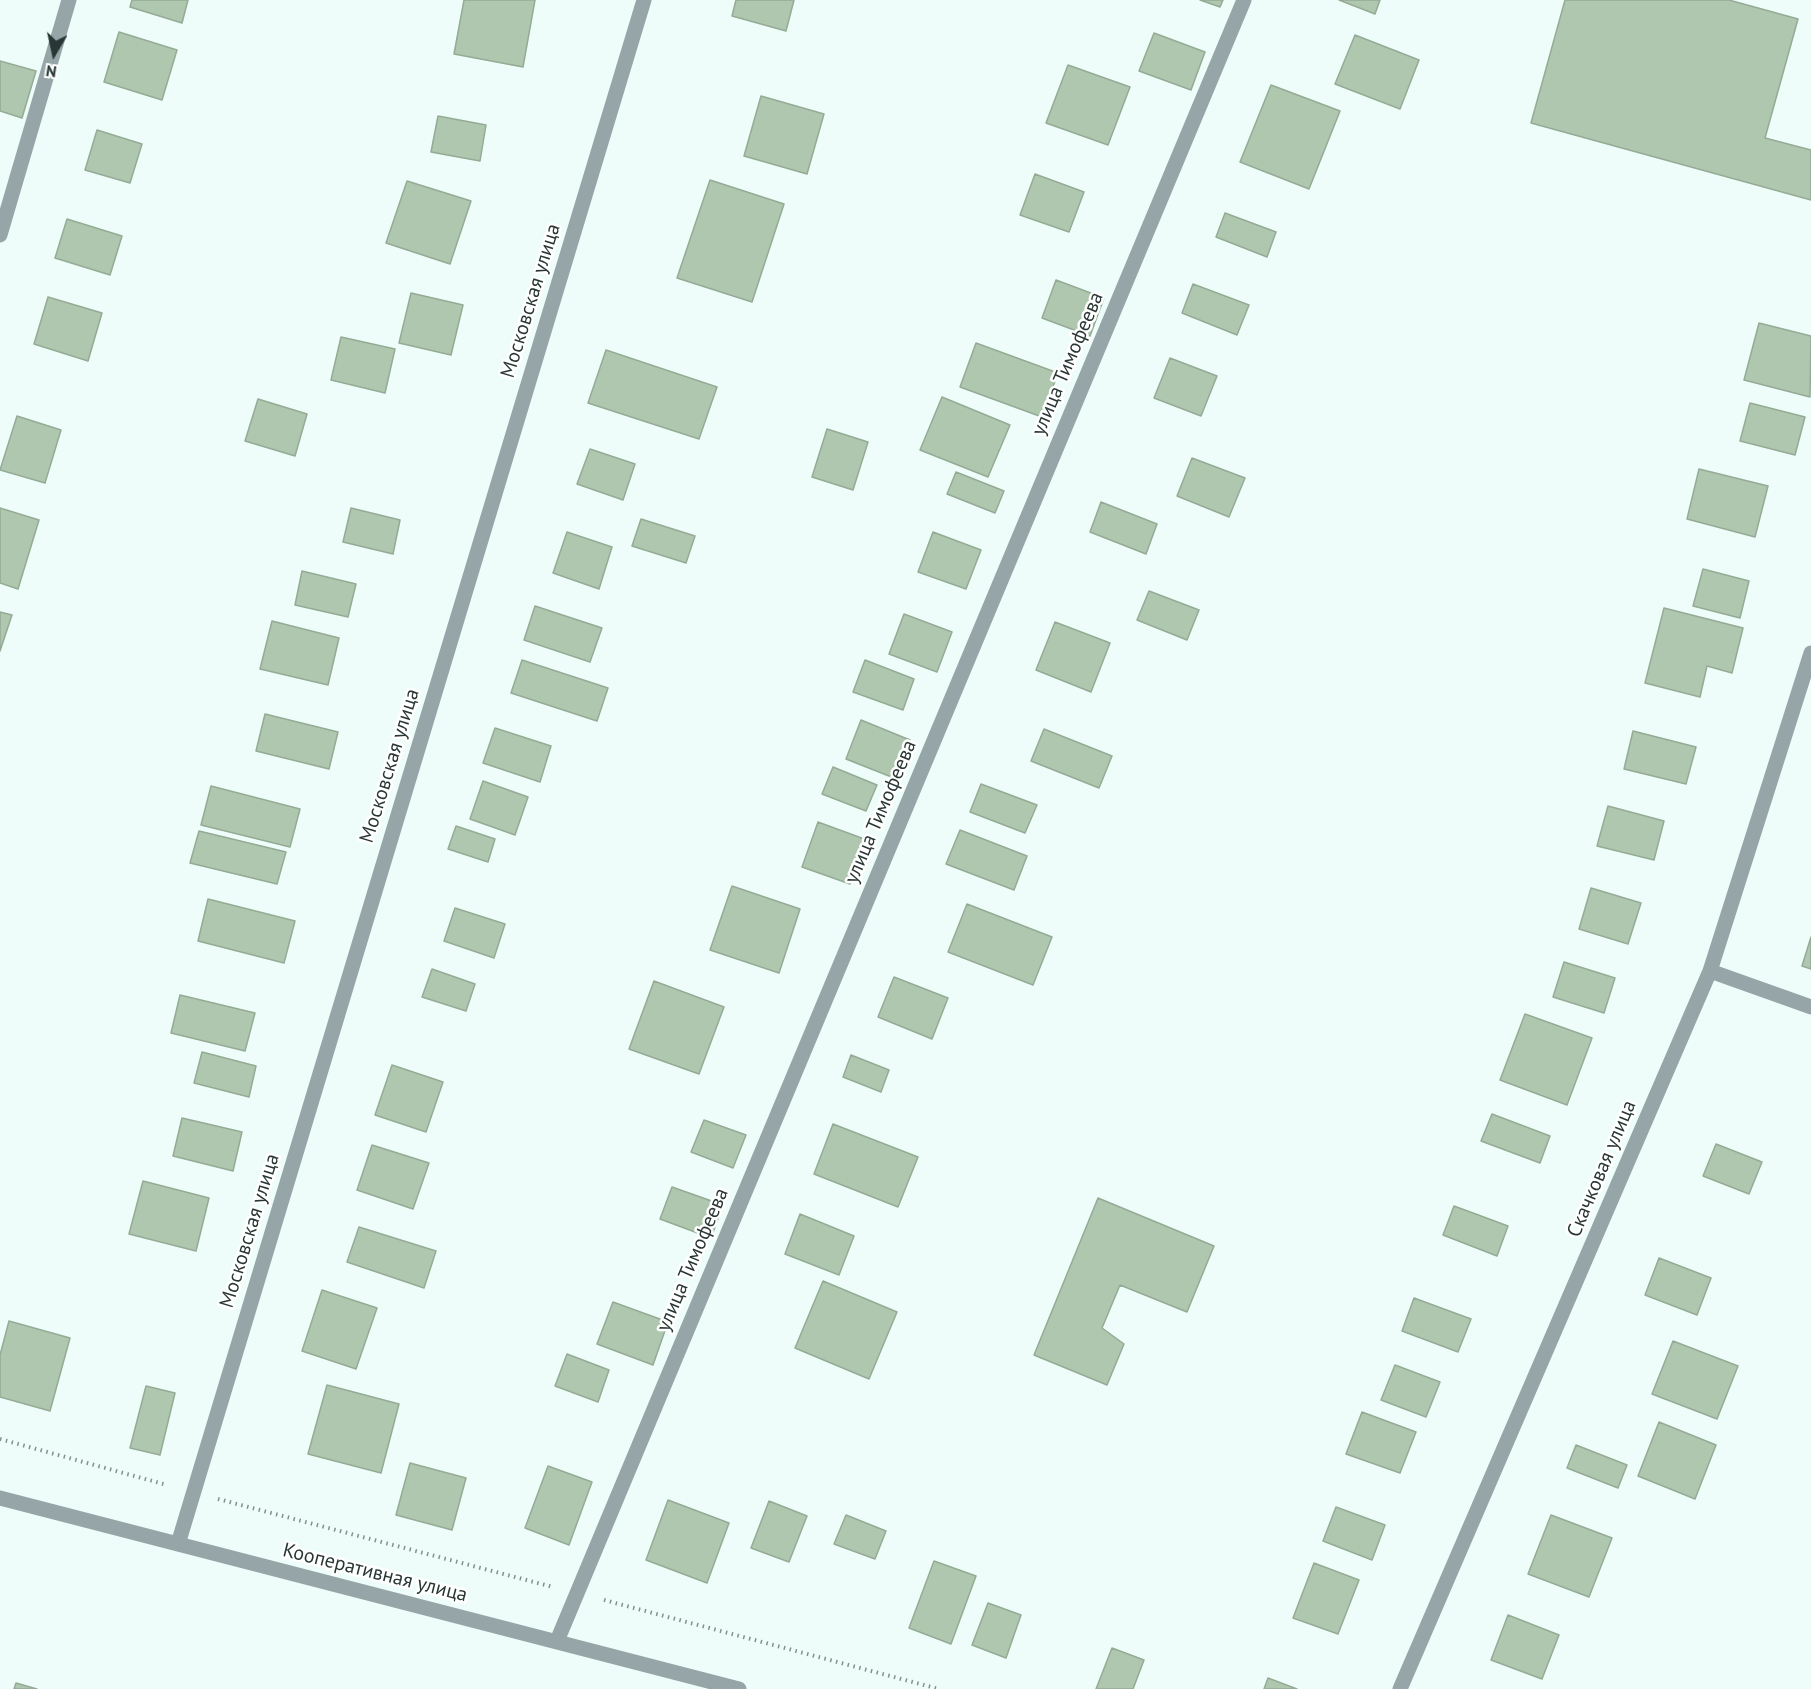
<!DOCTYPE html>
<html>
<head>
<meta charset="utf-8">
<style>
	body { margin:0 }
	#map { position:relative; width:1811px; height:1689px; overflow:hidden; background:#eefdf9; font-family:"PT Sans",sans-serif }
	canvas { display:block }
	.north { position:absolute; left:24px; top:24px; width:60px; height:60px; -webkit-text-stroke:4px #fff; paint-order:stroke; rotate:189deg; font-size:16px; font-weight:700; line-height:24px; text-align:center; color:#293734 }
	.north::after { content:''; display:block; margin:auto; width:21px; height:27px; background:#293734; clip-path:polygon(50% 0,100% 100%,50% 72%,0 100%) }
</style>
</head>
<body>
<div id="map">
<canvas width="1811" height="1689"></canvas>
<div class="north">N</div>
</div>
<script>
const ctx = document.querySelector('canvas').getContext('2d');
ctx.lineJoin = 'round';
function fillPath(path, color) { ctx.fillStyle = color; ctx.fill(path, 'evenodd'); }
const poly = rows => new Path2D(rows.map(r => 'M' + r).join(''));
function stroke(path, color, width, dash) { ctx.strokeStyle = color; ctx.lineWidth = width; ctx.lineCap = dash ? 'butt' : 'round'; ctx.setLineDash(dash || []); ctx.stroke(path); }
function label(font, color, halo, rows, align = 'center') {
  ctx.font = font + ' "PT Sans",sans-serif'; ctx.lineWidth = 5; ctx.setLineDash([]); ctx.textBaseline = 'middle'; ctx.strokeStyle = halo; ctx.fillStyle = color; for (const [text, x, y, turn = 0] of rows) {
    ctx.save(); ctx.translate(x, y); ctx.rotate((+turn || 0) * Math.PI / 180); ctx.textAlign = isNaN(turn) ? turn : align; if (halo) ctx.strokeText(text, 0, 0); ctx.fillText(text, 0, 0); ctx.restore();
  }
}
const building = poly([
	[132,0,188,0,182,23,130,7,132,0],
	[464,0,535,0,523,67,454,54,464,0],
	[736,0,794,0,786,31,732,16,736,0],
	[1200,0,1223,0,1220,7,1200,0],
	[1339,0,1380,0,1375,14,1339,0],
	[1565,0,1729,0,1798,19,1765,138,1811,150,1811,200,1531,123,1565,0],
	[119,32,177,50,162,100,104,82,119,32],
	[1154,33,1205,52,1191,90,1139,71,1154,33],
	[1355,35,1419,60,1400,109,1335,84,1355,35],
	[0,61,36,71,22,118,0,111,0,61],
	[1068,65,1130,87,1108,145,1046,123,1068,65],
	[1271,85,1340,111,1309,189,1240,162,1271,85],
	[761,96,824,114,807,174,744,156,761,96],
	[438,116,486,125,480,161,431,152,438,116],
	[97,130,142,144,130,183,85,170,97,130],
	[1035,174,1084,192,1069,232,1020,215,1035,174],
	[710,180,784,204,752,302,677,278,710,180],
	[407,181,471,201,450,264,386,243,407,181],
	[1225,213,1276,232,1267,257,1216,237,1225,213],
	[67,219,122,236,110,275,55,258,67,219],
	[1056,280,1104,298,1090,336,1042,318,1056,280],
	[1193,284,1249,305,1237,335,1182,313,1193,284],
	[411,293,463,305,451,355,399,343,411,293],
	[48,297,102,313,88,361,34,344,48,297],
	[1759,323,1811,336,1810,397,1744,380,1759,323],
	[341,337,395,349,385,393,331,380,341,337],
	[976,343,1058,373,1042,417,960,387,976,343],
	[606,350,717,387,699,439,588,403,606,350],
	[1170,358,1217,376,1201,416,1154,398,1170,358],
	[942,397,1010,425,988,477,920,450,942,397],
	[258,399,307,414,295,456,245,441,258,399],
	[1750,403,1805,417,1795,455,1740,441,1750,403],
	[17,416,61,430,45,483,0,470,17,416],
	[827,429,868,442,853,490,812,477,827,429],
	[590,449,635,464,623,500,577,484,590,449],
	[1192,458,1245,478,1229,517,1177,496,1192,458],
	[1699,469,1768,486,1755,537,1687,519,1699,469],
	[956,472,1004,491,995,513,947,494,956,472],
	[1101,502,1157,524,1146,554,1090,532,1101,502],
	[0,508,39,520,18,589,0,583,0,508],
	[351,508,400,520,393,554,343,542,351,508],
	[641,519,695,536,686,563,632,546,641,519],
	[567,532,612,547,599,589,553,573,567,532],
	[933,532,981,550,966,589,918,572,933,532],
	[1703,569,1749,581,1740,618,1693,606,1703,569],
	[302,571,356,584,348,617,295,605,302,571],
	[1149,591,1199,610,1187,640,1137,620,1149,591],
	[535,606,602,628,590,662,524,640,535,606],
	[1664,608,1743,628,1732,673,1707,666,1700,697,1645,683,1664,608],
	[0,612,12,615,0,651,0,612],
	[904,614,952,632,937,672,889,654,904,614],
	[272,621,339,638,328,685,260,669,272,621],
	[1055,622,1110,643,1091,692,1036,670,1055,622],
	[522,660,608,688,597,721,511,693,522,660],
	[865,660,914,679,903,710,853,692,865,660],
	[265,714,338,732,329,769,256,751,265,714],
	[861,720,910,740,894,778,846,759,861,720],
	[495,728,551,746,540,782,483,763,495,728],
	[1044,729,1112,756,1099,788,1031,761,1044,729],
	[1633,731,1696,747,1686,784,1624,769,1633,731],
	[833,767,877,785,866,811,822,794,833,767],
	[483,781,528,797,515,835,470,819,483,781],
	[981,784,1037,805,1025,833,970,812,981,784],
	[211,786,300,809,290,847,201,825,211,786],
	[1608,806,1664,821,1654,860,1597,846,1608,806],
	[818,822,867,840,850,884,802,867,818,822],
	[456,826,495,839,488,862,448,849,456,826],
	[960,830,1027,856,1014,890,946,864,960,830],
	[199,831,286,852,277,884,190,863,199,831],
	[732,886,800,909,779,973,710,950,732,886],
	[1591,888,1641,903,1628,944,1579,929,1591,888],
	[208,899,295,921,284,963,198,941,208,899],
	[967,904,1052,937,1033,985,948,952,967,904],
	[455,908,505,924,494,958,444,941,455,908],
	[1811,937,1811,969,1802,966,1811,937],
	[1564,962,1615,978,1604,1013,1553,997,1564,962],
	[432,969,475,984,466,1011,422,997,432,969],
	[894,977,948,998,932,1039,878,1017,894,977],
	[654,981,724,1007,699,1074,629,1049,654,981],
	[180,995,255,1013,245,1051,171,1033,180,995],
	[1525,1014,1592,1038,1567,1105,1500,1080,1525,1014],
	[202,1052,256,1066,249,1097,194,1083,202,1052],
	[851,1055,889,1070,881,1092,843,1077,851,1055],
	[392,1065,443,1082,426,1132,375,1115,392,1065],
	[1492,1114,1550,1136,1540,1163,1481,1141,1492,1114],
	[182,1118,242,1132,233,1171,173,1156,182,1118],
	[704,1120,746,1135,733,1168,691,1152,704,1120],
	[833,1124,918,1157,898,1207,814,1174,833,1124],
	[1716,1144,1762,1162,1749,1194,1703,1176,1716,1144],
	[372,1145,429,1163,413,1209,357,1190,372,1145],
	[143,1181,209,1198,196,1251,129,1234,143,1181],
	[672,1187,723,1205,711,1238,660,1219,672,1187],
	[1098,1198,1214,1246,1187,1312,1120,1285,1102,1328,1124,1344,1107,1385,1034,1355,1098,1198],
	[1454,1206,1508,1226,1497,1256,1443,1235,1454,1206],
	[800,1214,854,1236,839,1275,785,1254,800,1214],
	[359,1227,436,1251,424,1288,347,1262,359,1227],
	[1659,1258,1711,1278,1697,1315,1645,1295,1659,1258],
	[823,1281,897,1312,869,1379,795,1348,823,1281],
	[322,1290,377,1308,356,1369,302,1351,322,1290],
	[1414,1298,1471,1319,1458,1352,1402,1331,1414,1298],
	[613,1302,668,1322,653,1365,597,1344,613,1302],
	[9,1321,70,1338,50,1411,0,1397,0,1355,9,1321],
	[1673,1341,1738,1366,1717,1419,1652,1394,1673,1341],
	[567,1354,609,1370,598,1402,555,1386,567,1354],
	[1395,1365,1440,1382,1426,1417,1381,1400,1395,1365],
	[327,1385,399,1404,381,1473,308,1454,327,1385],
	[146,1386,175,1393,160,1455,130,1448,146,1386],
	[1362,1412,1416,1432,1400,1473,1346,1454,1362,1412],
	[1659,1422,1716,1445,1695,1499,1638,1476,1659,1422],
	[1576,1445,1627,1465,1618,1488,1567,1468,1576,1445],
	[410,1463,466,1478,452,1530,396,1515,410,1463],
	[548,1466,592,1482,569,1545,525,1528,548,1466],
	[668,1500,729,1523,707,1583,646,1560,668,1500],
	[769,1501,807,1516,789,1562,751,1548,769,1501],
	[1336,1507,1385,1525,1372,1560,1323,1541,1336,1507],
	[846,1515,886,1531,875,1559,834,1544,846,1515],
	[1551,1515,1612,1538,1589,1597,1528,1574,1551,1515],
	[934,1561,976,1576,951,1644,909,1628,934,1561],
	[1314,1563,1359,1580,1338,1634,1293,1618,1314,1563],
	[988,1603,1021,1615,1006,1658,972,1645,988,1603],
	[1508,1615,1559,1635,1542,1679,1491,1660,1508,1615],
	[1112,1648,1144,1660,1133,1689,1096,1689,1112,1648],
	[1268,1678,1297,1689,1264,1689,1268,1678],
	[16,1683,37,1689,14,1689,16,1683]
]);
const path = poly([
	[0,1439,167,1485],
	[218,1499,553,1587],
	[604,1600,939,1689]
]);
const street = poly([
	[0,235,69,0],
	[1710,971,1811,1007],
	[0,1498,739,1689],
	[178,1544,644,0],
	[557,1641,1244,0],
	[1400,1689,1710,971,1811,653]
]);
const streetNames = [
	["Московская улица",531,301,-73],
	["улица Тимофеева",1068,364,-67],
	["Московская улица",390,766,-73],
	["улица Тимофеева",881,812,-67],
	["Скачковая улица",1602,1169,-67],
	["Московская улица",250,1231,-73],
	["улица Тимофеева",693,1260,-67],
	["Кооперативная улица",375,1573,14]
];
fillPath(building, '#afc7af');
stroke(building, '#94ab95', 1.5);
stroke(path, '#82918d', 4, [1.5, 4.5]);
stroke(street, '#95a5a8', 15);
label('20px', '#293734', '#fff', streetNames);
</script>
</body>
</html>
